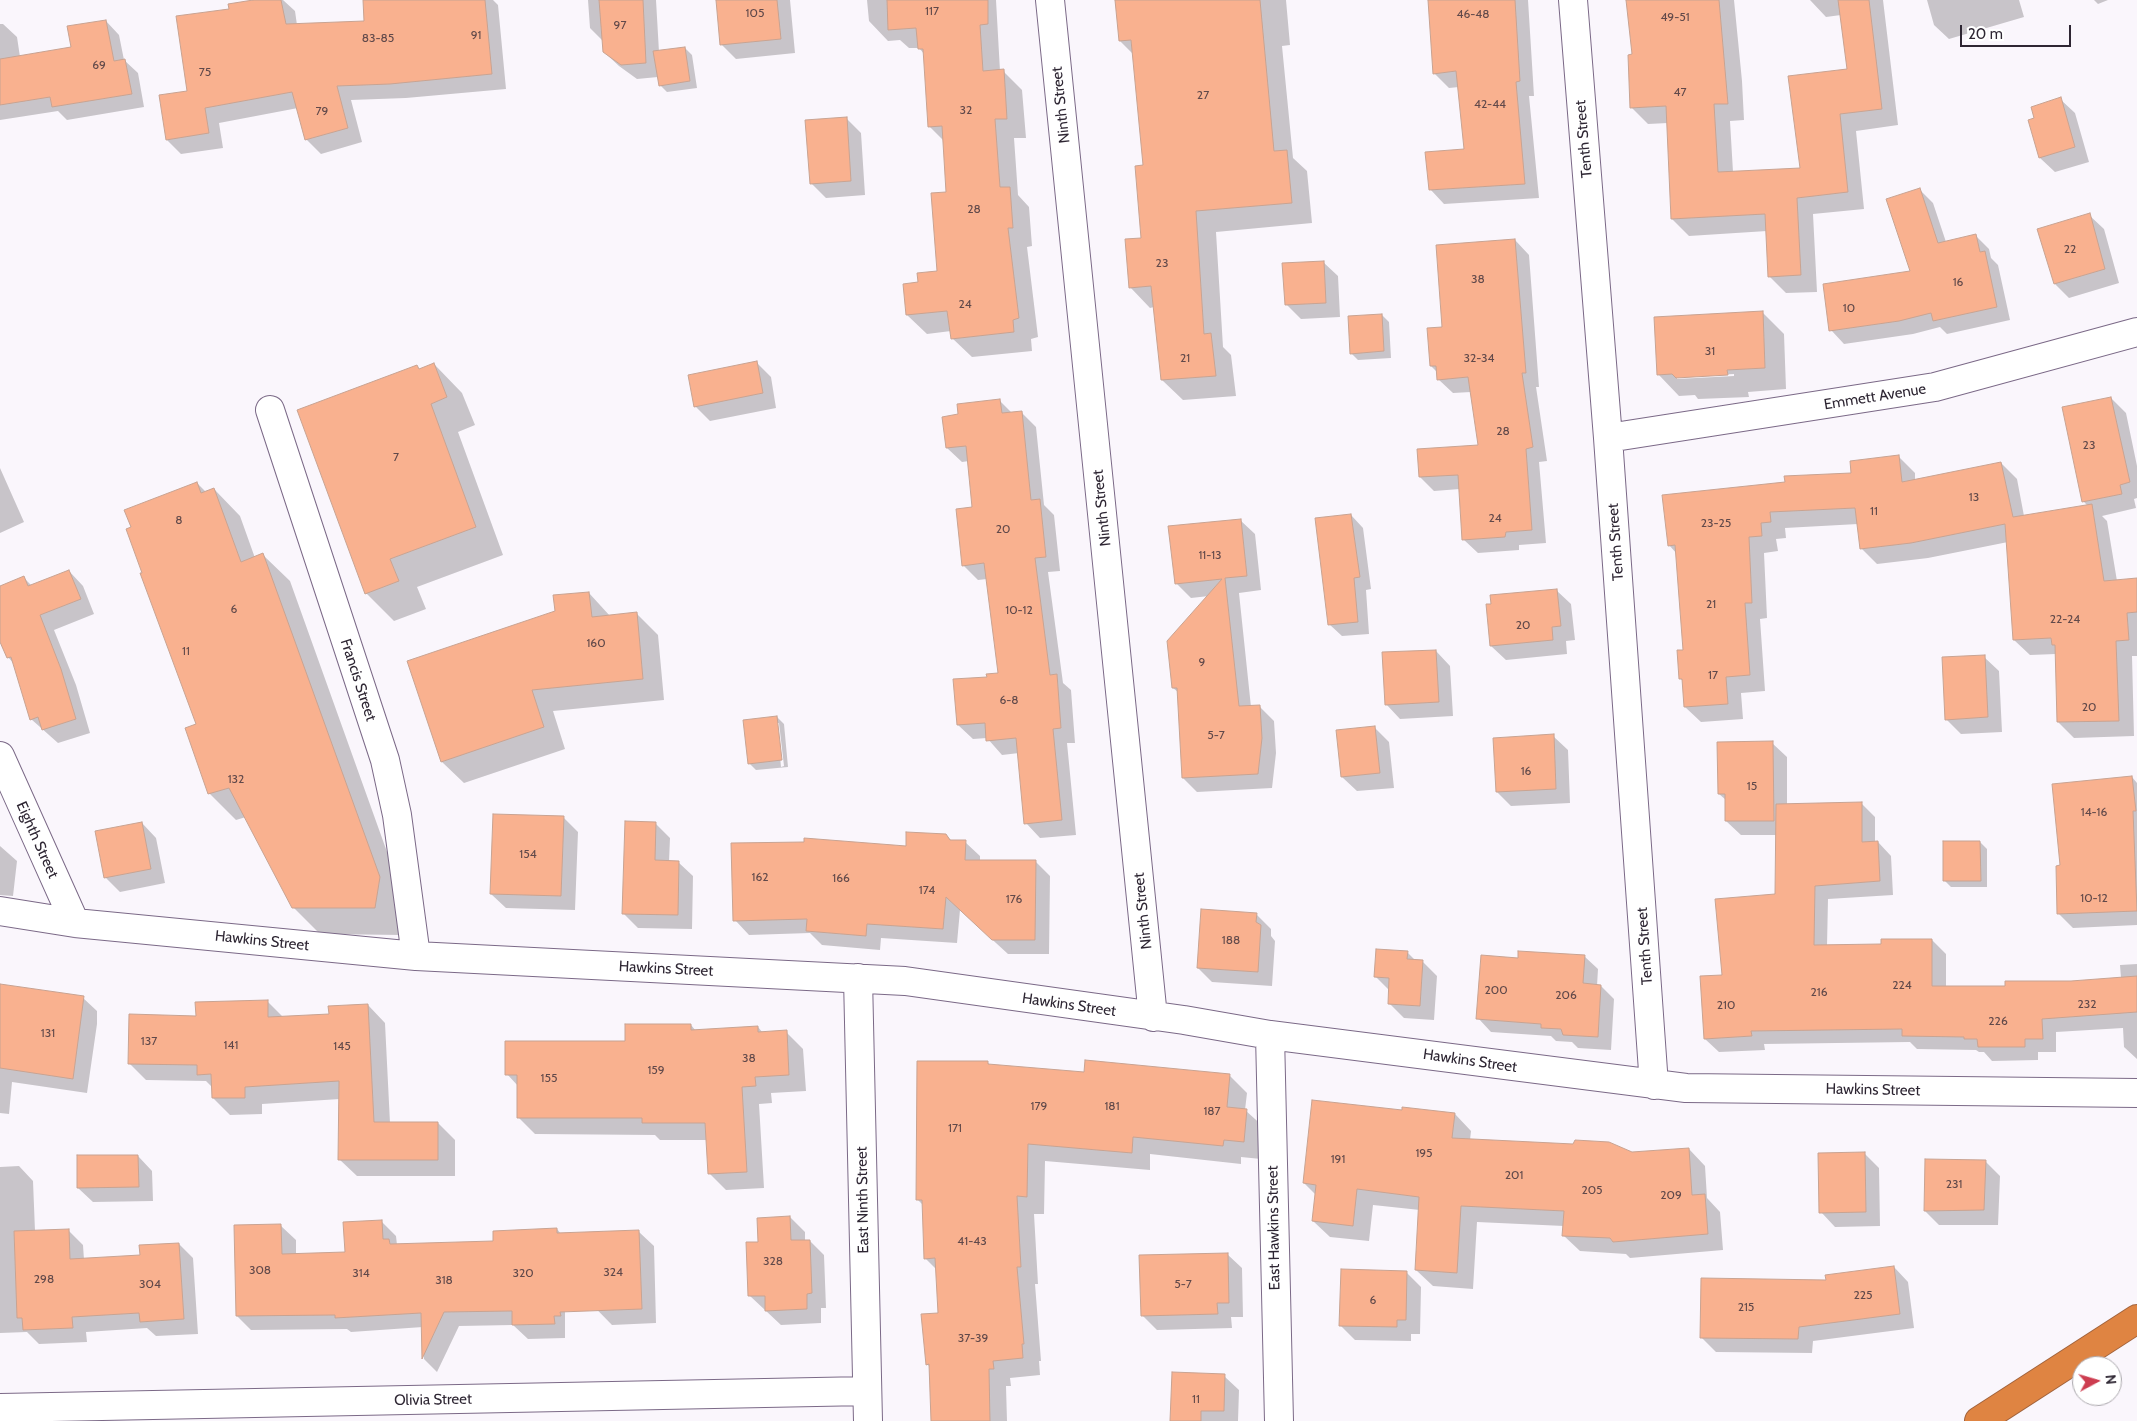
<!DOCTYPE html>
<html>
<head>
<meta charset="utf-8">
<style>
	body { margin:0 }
	#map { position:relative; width:2137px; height:1421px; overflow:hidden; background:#faf6fc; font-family:Cabin,sans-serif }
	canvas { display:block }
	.north { position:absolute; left:2072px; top:1356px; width:50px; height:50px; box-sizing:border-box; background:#fff; border:1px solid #aba8ad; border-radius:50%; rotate:84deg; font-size:14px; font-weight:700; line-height:20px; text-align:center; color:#2e2633 }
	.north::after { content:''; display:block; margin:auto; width:18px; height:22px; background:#cd3d50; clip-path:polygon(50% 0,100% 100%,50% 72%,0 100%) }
	.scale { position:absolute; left:1960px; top:25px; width:111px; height:22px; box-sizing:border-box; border:2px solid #2e2633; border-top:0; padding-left:6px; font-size:15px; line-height:18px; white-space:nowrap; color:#2e2633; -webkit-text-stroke:4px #fff; paint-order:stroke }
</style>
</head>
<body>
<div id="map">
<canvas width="2137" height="1421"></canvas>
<div class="north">N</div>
<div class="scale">20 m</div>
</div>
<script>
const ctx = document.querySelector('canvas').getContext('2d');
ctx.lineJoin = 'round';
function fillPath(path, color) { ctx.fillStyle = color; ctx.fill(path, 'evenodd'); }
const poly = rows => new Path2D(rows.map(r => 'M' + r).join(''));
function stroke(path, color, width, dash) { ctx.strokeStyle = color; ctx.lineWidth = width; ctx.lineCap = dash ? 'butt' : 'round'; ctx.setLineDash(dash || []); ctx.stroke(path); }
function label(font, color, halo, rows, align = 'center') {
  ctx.font = font + ' Cabin,sans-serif'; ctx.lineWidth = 5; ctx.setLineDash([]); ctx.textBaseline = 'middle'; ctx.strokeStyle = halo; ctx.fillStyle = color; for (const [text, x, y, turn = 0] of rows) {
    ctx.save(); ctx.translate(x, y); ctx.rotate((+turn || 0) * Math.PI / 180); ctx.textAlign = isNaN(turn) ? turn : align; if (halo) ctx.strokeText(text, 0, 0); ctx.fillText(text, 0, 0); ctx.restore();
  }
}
const shadow = poly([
	[260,0,283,0,295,11,297,25,365,23,398,0,493,0,498,5,506,89,406,98,351,100,362,142,321,154,306,139,298,108,219,123,223,148,181,154,167,140,230,10],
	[588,0,656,0,659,52,685,48,692,55,697,88,667,92,660,85,658,77,637,79,619,66,604,52,604,42,590,28],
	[717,0,790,0,795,53,736,59,722,45],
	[867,0,996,0,1000,71,1003,71,1022,90,1026,138,1014,138,1018,195,1029,207,1032,246,1027,247,1038,337,1031,339,1032,351,972,357,952,338,951,331,927,334,907,315,919,283,938,272,947,193,944,141,929,126,925,55,919,48,909,48,900,40,888,41,869,21],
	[1116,0,1286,0,1290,45,1282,46,1293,158,1307,171,1312,223,1216,232,1223,347,1231,355,1236,396,1183,400,1162,380,1154,307,1150,308,1130,287,1143,239,1144,166,1133,54,1120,41],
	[1429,0,1528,0,1534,96,1529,96,1539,198,1444,204,1430,189,1465,150,1459,87,1449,88,1434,73],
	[1627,0,1734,0,1742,81,1744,120,1730,121,1733,172,1801,169,1848,70,1841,15,1826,17,1810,0,1883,0,1898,125,1856,131,1864,209,1813,214,1817,292,1786,293,1770,277,1767,231,1689,236,1672,219,1668,123,1648,124,1632,108,1633,56],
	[1927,0,2019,0,2024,17,1949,39,1934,25],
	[2094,0,2108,0,2098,4],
	[106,21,119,35,124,60,138,73,144,107,67,120,58,111,0,120,0,24,3,24,17,37,20,57,72,48],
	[2060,99,2075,113,2089,162,2055,172,2040,158,2035,119],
	[846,118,861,133,865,195,826,198,811,183],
	[1920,190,1933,203,1946,242,1976,236,1989,249,1991,258,1998,265,2010,320,1947,334,1940,327,1913,334,1844,344,1831,330,1912,272],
	[2089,215,2104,229,2119,283,2069,298,2055,284],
	[1515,240,1529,255,1539,387,1536,387,1547,461,1539,462,1546,543,1519,545,1519,550,1478,553,1463,539,1460,489,1434,491,1420,477,1479,446,1471,392,1453,393,1438,379,1438,373,1431,366,1443,328],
	[1323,262,1338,276,1340,317,1301,319,1286,304],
	[1762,312,1784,334,1786,389,1748,392,1749,397,1698,399,1695,395,1679,396,1658,374],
	[1734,374,1734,376,1677,379,1677,377],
	[1382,315,1389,322,1391,358,1358,360,1351,353],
	[756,362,771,377,776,408,710,421,695,406],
	[434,364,462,393,475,425,458,432,503,555,417,587,426,609,394,621,366,593,417,367,420,370],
	[2111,398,2126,413,2137,466,2137,498,2134,499,2136,508,2102,516,2107,521,2117,581,2137,580,2137,656,2132,656,2134,736,2074,738,2058,722,2056,654,2030,655,2014,640,2008,542,1928,558,1877,564,1861,548,1858,524,1785,528,1786,538,1776,539,1778,551,1764,553,1767,618,1760,619,1765,691,1741,693,1743,719,1701,722,1685,707,1683,681,1680,678,1684,651,1677,554,1669,545,1786,483,1853,474,1899,457,1915,473,1915,481,2001,463,2017,479,2024,516,2088,506,2084,502,2064,408],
	[1000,401,1012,413,1021,412,1036,427,1044,505,1054,515,1060,571,1048,572,1063,683,1071,690,1075,743,1067,743,1076,835,1040,838,1026,823,1019,753,1002,755,987,738,973,739,958,725,988,678,1000,674,987,579,978,580,964,566,974,508,969,461,962,462,947,448,960,416],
	[0,468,24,522,0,533],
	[197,483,206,492,214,489,240,516,255,558,263,555,290,581,406,905,402,935,320,934,293,907,246,817,236,820,210,794,187,729,197,724],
	[1351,515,1363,528,1371,589,1366,590,1369,634,1342,636,1329,624],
	[1240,520,1255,534,1261,590,1239,593,1251,707,1259,706,1274,721,1276,753,1272,788,1197,792,1183,778,1178,692,1173,688,1209,596,1191,598,1176,583],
	[69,571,83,586,94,614,54,630,76,685,90,733,58,743,31,719,14,664,8,657,0,638,0,587,24,578,32,586],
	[1556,590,1571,604,1575,640,1566,641,1567,654,1506,660,1491,646],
	[589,593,610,616,636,613,658,635,664,700,553,711,565,749,464,783,442,762,556,612],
	[1436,651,1450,666,1453,716,1400,719,1386,704],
	[1984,657,1999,671,2002,732,1961,734,1946,719],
	[777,717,784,724,788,767,756,770,749,763],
	[777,723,779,723,784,766,781,767],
	[1374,727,1389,742,1394,788,1357,791,1342,777],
	[1553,736,1568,750,1570,803,1511,806,1497,792],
	[1772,743,1787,757,1787,805,1862,804,1875,817,1875,843,1878,842,1891,856,1893,895,1828,899,1827,946,1882,946,1932,940,1946,954,1946,987,2006,987,2121,978,2120,965,2137,964,2137,1059,2124,1047,2123,1028,2056,1032,2056,1052,2038,1052,2038,1060,1992,1061,1984,1052,1979,1052,1976,1050,1917,1049,1910,1042,1764,1044,1765,1050,1719,1052,1705,1039,1723,976,1776,895,1777,835,1741,835,1726,821,1726,800,1719,794],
	[2132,777,2137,783,2137,925,2073,928,2058,913,2062,867],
	[563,817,578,832,575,910,506,908,491,894],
	[142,823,156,838,165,883,120,892,106,878],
	[655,823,670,838,669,862,678,862,693,876,692,929,638,928,624,914],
	[946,835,952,841,965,842,980,856,980,862,1035,861,1050,876,1049,954,1008,954,960,910,957,943,881,938,880,950,822,945,810,933,749,935,735,920,907,847],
	[1980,842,1987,849,1987,887,1951,887,1944,880],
	[0,846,17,861,13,896,0,895],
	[1257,915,1271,929,1271,936,1275,941,1272,986,1212,982,1198,968],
	[1407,952,1416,961,1422,961,1437,976,1434,1020,1404,1018,1389,1003,1390,991,1376,977],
	[1584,956,1598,969,1597,986,1601,986,1614,999,1611,1050,1578,1048,1572,1042,1556,1041,1551,1036,1491,1032,1478,1018,1520,959],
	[82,997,97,1011,97,1024,87,1093,12,1082,9,1114,0,1113,0,1013],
	[267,1001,283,1017,330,1015,368,1005,385,1023,390,1123,438,1123,455,1140,455,1176,357,1176,339,1159,340,1099,262,1104,262,1114,230,1115,213,1098,213,1088,206,1081,146,1080,129,1063,197,1017],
	[691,1025,696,1031,758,1027,763,1033,786,1032,803,1049,806,1091,771,1093,772,1103,759,1104,764,1188,726,1190,709,1173,707,1140,660,1140,655,1135,535,1134,518,1117,518,1086,507,1074],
	[987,1062,991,1066,1086,1073,1229,1075,1247,1093,1245,1110,1265,1128,1261,1159,1241,1157,1241,1164,1150,1154,1150,1170,1045,1161,1044,1214,1034,1214,1038,1284,1035,1284,1041,1361,1039,1361,1040,1375,1010,1378,1011,1386,1006,1386,1007,1421,932,1421,931,1368,927,1364,939,1314,937,1270,925,1258,923,1205,918,1200],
	[1403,1111,1455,1114,1471,1131,1470,1140,1631,1153,1689,1149,1705,1166,1707,1198,1720,1212,1723,1250,1630,1258,1626,1254,1580,1251,1563,1235,1564,1226,1477,1222,1473,1289,1433,1286,1416,1270,1420,1210,1373,1205,1369,1241,1330,1237,1313,1221,1316,1195,1304,1183],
	[1864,1153,1879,1168,1880,1226,1835,1227,1821,1212],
	[138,1156,152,1171,153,1201,93,1202,78,1188],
	[1985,1161,2000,1176,1998,1225,1939,1225,1925,1211],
	[19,1166,33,1181,35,1231,69,1231,83,1245,84,1260,141,1256,179,1244,193,1258,198,1334,156,1336,147,1328,86,1332,87,1342,39,1344,27,1332,0,1333,0,1167],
	[790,1217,805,1232,805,1241,810,1241,824,1255,826,1308,821,1308,821,1323,781,1325,750,1296,760,1243],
	[381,1221,396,1236,397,1245,495,1243,557,1229,561,1234,639,1232,654,1246,656,1323,612,1325,565,1277,565,1338,528,1339,513,1325,459,1326,437,1372,424,1359,423,1327,351,1332,347,1329,251,1330,237,1316,281,1226,296,1240,296,1255,346,1253],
	[1227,1254,1242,1268,1243,1317,1231,1317,1232,1328,1157,1330,1142,1315],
	[1894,1267,1908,1282,1914,1328,1813,1341,1812,1353,1716,1352,1701,1337,1827,1281],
	[1406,1272,1421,1287,1420,1334,1411,1334,1411,1341,1355,1340,1341,1326],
	[1224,1376,1239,1390,1238,1421,1172,1421]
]);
const building = poly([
	[253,0,281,0,286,24,364,21,363,0,485,0,492,74,390,84,337,86,348,128,305,140,292,92,205,108,209,133,166,140,159,95,187,91,176,16,229,9,228,4,253,0],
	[599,0,643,0,646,63,621,65,603,52,599,0],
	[716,0,777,0,781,39,720,45,716,0],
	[887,0,988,0,988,24,980,25,983,71,1004,69,1007,119,995,119,1000,187,1010,187,1013,228,1008,228,1019,318,1013,320,1014,332,951,339,947,311,906,315,903,284,918,282,917,273,937,271,931,193,946,192,942,126,928,127,923,49,918,49,916,28,888,30,887,0],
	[1115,0,1260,0,1274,151,1287,150,1292,203,1196,211,1204,334,1211,333,1216,376,1161,380,1151,286,1129,288,1125,239,1141,238,1135,166,1143,165,1131,40,1119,41,1115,0],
	[1428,0,1515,0,1520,81,1516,82,1525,184,1429,190,1425,152,1464,149,1456,71,1433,74,1428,0],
	[1626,0,1719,0,1728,104,1714,104,1718,172,1800,168,1788,76,1847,69,1838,0,1869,0,1882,109,1840,114,1848,192,1797,198,1801,275,1768,277,1765,214,1671,219,1666,106,1630,108,1628,55,1632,54,1626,0],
	[106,20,114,61,125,59,132,94,52,107,50,97,0,105,0,59,71,47,67,26,106,20],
	[685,47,690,81,659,86,653,51,685,47],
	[2061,97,2075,147,2039,158,2028,120,2034,118,2031,107,2061,97],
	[847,117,851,181,810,184,805,120,847,117],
	[1920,188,1938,243,1976,234,1980,252,1985,251,1997,307,1933,321,1931,313,1899,321,1829,331,1823,284,1910,271,1886,199,1920,188],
	[2090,213,2105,269,2054,284,2037,229,2090,213],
	[1515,239,1526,373,1522,373,1533,447,1526,449,1532,530,1506,532,1505,537,1462,540,1458,475,1419,477,1417,449,1478,445,1468,377,1437,380,1436,366,1430,366,1427,328,1442,327,1436,245,1515,239],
	[1324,261,1326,303,1285,305,1282,263,1324,261],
	[1763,311,1765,368,1727,370,1728,375,1676,378,1672,374,1657,375,1654,317,1763,311],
	[1382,314,1384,351,1350,354,1348,316,1382,314],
	[757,361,763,393,694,407,688,375,757,361],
	[434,363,447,397,431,404,476,527,390,559,399,581,365,594,297,410,417,365,419,369,434,363],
	[2111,397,2130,482,2120,485,2122,494,2082,502,2062,407,2111,397],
	[1000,399,1002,413,1022,411,1031,500,1040,499,1046,557,1035,558,1050,675,1057,674,1061,728,1053,729,1062,820,1024,824,1016,738,986,741,985,723,957,725,953,679,987,677,986,674,998,673,984,563,962,566,956,509,972,507,966,446,946,448,942,417,958,414,957,404,1000,399],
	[1899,455,1902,482,2001,462,2013,517,2092,504,2104,581,2137,578,2137,612,2127,613,2129,640,2116,641,2119,721,2057,722,2055,645,2052,645,2051,638,2013,640,2005,524,1911,543,1860,549,1855,508,1770,512,1771,522,1761,523,1762,536,1749,537,1752,603,1745,603,1750,675,1726,677,1728,704,1684,707,1682,679,1679,679,1677,650,1683,650,1675,545,1668,546,1662,495,1785,482,1784,476,1851,473,1850,461,1899,455],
	[197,482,201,493,214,488,241,562,263,553,380,877,375,908,292,908,229,788,208,794,185,728,196,724,140,573,142,573,126,529,131,527,124,510,197,482],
	[1351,514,1360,577,1354,578,1358,622,1328,625,1315,518,1351,514],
	[1241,519,1247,576,1225,578,1239,706,1260,705,1262,738,1258,774,1182,778,1177,688,1172,688,1167,641,1222,579,1175,584,1168,526,1241,519],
	[69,570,81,599,40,615,61,669,76,719,42,730,38,717,30,720,11,657,7,658,0,642,0,586,24,576,28,586,69,570],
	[1557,589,1561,626,1552,627,1553,640,1490,646,1486,604,1491,604,1490,595,1557,589],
	[589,592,592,617,637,612,643,679,532,690,544,727,441,762,407,661,555,611,553,595,589,592],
	[1436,650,1439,702,1385,705,1382,652,1436,650],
	[1985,655,1988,717,1945,720,1942,657,1985,655],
	[777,716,782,760,748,764,743,720,777,716],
	[1375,726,1380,773,1341,777,1336,730,1375,726],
	[1554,734,1556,789,1496,792,1493,738,1554,734],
	[1773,741,1774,821,1725,821,1725,794,1718,794,1717,742,1773,741],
	[2132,776,2136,811,2133,811,2137,911,2057,914,2056,866,2060,865,2052,784,2132,776],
	[1862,802,1862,842,1878,841,1880,881,1815,886,1814,945,1881,944,1881,939,1932,939,1932,986,2005,986,2005,981,2071,981,2137,976,2137,1012,2042,1019,2043,1039,2025,1039,2025,1047,1978,1047,1977,1039,1964,1039,1964,1037,1902,1036,1902,1029,1751,1031,1752,1036,1704,1039,1700,976,1722,975,1715,899,1775,894,1776,804,1862,802],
	[493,814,564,816,561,896,490,894,493,814],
	[625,821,656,822,655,860,679,861,678,915,622,914,625,821],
	[142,822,151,869,104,878,95,831,142,822],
	[906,832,946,834,950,840,966,840,965,860,1036,860,1035,940,992,940,946,897,943,929,867,924,866,936,806,931,807,919,733,921,731,843,804,842,804,838,906,846,906,832],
	[1943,841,1980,841,1981,881,1943,881,1943,841],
	[1201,909,1257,913,1256,922,1261,925,1258,972,1197,968,1201,909],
	[1376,949,1408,951,1407,959,1423,960,1420,1006,1388,1004,1389,978,1374,977,1376,949],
	[1518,951,1585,955,1583,983,1601,985,1598,1037,1563,1035,1561,1029,1541,1028,1541,1024,1476,1019,1481,955,1518,958,1518,951],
	[0,984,84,996,73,1079,0,1068,0,984],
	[268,1000,268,1017,329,1014,328,1006,368,1004,374,1122,438,1122,438,1160,338,1160,339,1081,245,1087,245,1098,212,1098,211,1074,197,1075,197,1065,128,1064,129,1014,196,1016,195,1002,268,1000],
	[625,1024,691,1024,691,1030,758,1026,758,1032,787,1030,789,1075,755,1077,756,1086,742,1087,747,1172,708,1174,705,1123,642,1123,642,1118,517,1118,517,1075,505,1075,505,1041,625,1041,625,1024],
	[1085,1060,1230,1074,1227,1107,1247,1109,1244,1142,1224,1140,1223,1146,1133,1137,1132,1153,1028,1144,1027,1197,1017,1196,1021,1267,1017,1267,1024,1344,1022,1344,1023,1358,993,1361,994,1369,989,1369,990,1421,931,1421,929,1364,926,1365,921,1314,938,1313,935,1258,924,1259,922,1200,916,1200,917,1061,988,1061,988,1064,1084,1072,1085,1060],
	[1312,1100,1402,1110,1402,1107,1455,1113,1452,1138,1573,1144,1575,1140,1609,1142,1632,1152,1689,1148,1692,1195,1705,1194,1708,1234,1613,1242,1610,1238,1562,1236,1564,1211,1461,1206,1457,1273,1415,1270,1419,1197,1357,1189,1353,1226,1312,1221,1316,1185,1303,1183,1312,1100],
	[1865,1152,1866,1212,1819,1213,1818,1153,1865,1152],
	[77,1155,138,1155,139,1187,77,1188,77,1155],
	[1925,1159,1986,1160,1984,1210,1924,1211,1925,1159],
	[790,1216,791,1240,810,1240,812,1293,807,1294,807,1309,765,1311,765,1296,748,1296,746,1242,758,1242,757,1218,790,1216],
	[382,1220,383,1239,389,1239,390,1244,493,1241,493,1231,557,1228,557,1233,639,1230,642,1309,560,1312,561,1316,554,1316,555,1324,512,1325,512,1311,444,1312,422,1359,421,1313,335,1318,335,1315,236,1316,234,1225,281,1224,282,1254,345,1252,343,1222,382,1220],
	[69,1229,70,1259,140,1255,139,1245,179,1243,184,1319,140,1322,139,1313,72,1317,73,1328,23,1330,22,1318,17,1318,14,1231,69,1229],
	[1228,1253,1229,1303,1217,1303,1218,1314,1141,1316,1139,1255,1228,1253],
	[1894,1266,1900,1314,1799,1327,1798,1339,1700,1338,1701,1278,1826,1280,1825,1275,1894,1266],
	[1341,1269,1407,1271,1406,1320,1397,1320,1397,1327,1339,1326,1341,1269],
	[1172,1372,1225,1374,1224,1411,1201,1411,1201,1421,1170,1421,1172,1372]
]);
const minor = poly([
	[1050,0,1153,1017],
	[1573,0,1608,438,1654,1085],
	[270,410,385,760,397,815,416,956],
	[1608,438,1935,387,2137,332],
	[0,756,75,923],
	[0,911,75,923,416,956,905,981,1184,1020,1270,1035,1686,1088,2137,1093],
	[858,978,868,1421],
	[1270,1035,1279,1421],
	[0,1408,867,1391]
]);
const highway = poly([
	[1979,1421,2137,1319]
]);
const numberNames = [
	["117",932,11],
	["105",755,13],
	["46-48",1473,14],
	["49-51",1675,17],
	["97",620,25],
	["91",476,35],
	["83-85",378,38],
	["69",99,65],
	["75",205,72],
	["47",1680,92],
	["27",1203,95],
	["42-44",1490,104],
	["32",966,110],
	["79",322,111],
	["28",974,209],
	["22",2070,249],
	["23",1162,263],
	["38",1478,279],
	["16",1958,282],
	["24",965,304],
	["10",1849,308],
	["31",1710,351],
	["21",1185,358],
	["32-34",1479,358],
	["28",1503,431],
	["23",2089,445],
	["7",396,457],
	["13",1974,497],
	["11",1874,511],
	["24",1495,518],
	["8",179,520],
	["23-25",1716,523],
	["20",1003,529],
	["11-13",1210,555],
	["21",1711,604],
	["6",234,609],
	["10-12",1019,610],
	["22-24",2065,619],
	["20",1523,625],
	["160",596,643],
	["11",186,651],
	["9",1202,662],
	["17",1713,675],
	["6-8",1009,700],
	["20",2089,707],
	["5-7",1216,735],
	["16",1526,771],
	["132",236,779],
	["15",1752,786],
	["14-16",2094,812],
	["154",528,854],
	["162",760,877],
	["166",841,878],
	["174",927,890],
	["10-12",2094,898],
	["176",1014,899],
	["188",1231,940],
	["224",1902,985],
	["200",1496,990],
	["216",1819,992],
	["206",1566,995],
	["232",2087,1004],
	["210",1726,1005],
	["226",1998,1021],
	["131",48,1033],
	["137",149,1041],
	["141",231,1045],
	["145",342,1046],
	["38",749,1058],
	["159",656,1070],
	["155",549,1078],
	["179",1039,1106],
	["181",1112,1106],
	["187",1212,1111],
	["171",955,1128],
	["195",1424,1153],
	["191",1338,1159],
	["201",1514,1175],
	["231",1954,1184],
	["205",1592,1190],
	["209",1671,1195],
	["41-43",972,1241],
	["328",773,1261],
	["308",260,1270],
	["324",613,1272],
	["314",361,1273],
	["320",523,1273],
	["298",44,1279],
	["318",444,1280],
	["304",150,1284],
	["5-7",1183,1284],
	["225",1863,1295],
	["6",1373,1300],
	["215",1746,1307],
	["37-39",973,1338],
	["11",1196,1399]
];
const streetNames = [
	["Ninth Street",1061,105,-96],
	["Tenth Street",1584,139,-95],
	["Emmett Avenue",1875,397,-9],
	["Ninth Street",1102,508,-96],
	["Tenth Street",1616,542,-94],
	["Francis Street",358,680,72],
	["Eighth Street",37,840,66],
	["Ninth Street",1143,911,-96],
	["Hawkins Street",262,941,6],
	["Tenth Street",1645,946,-94],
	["Hawkins Street",666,969,3],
	["Hawkins Street",1069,1005,8],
	["Hawkins Street",1470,1061,8],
	["Hawkins Street",1873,1090,1],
	["East Ninth Street",863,1200,-91],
	["East Hawkins Street",1274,1228,-91],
	["Olivia Street",433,1400,-1]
];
fillPath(shadow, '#0003');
fillPath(building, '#f9b18f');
stroke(building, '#c8a392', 1);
stroke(minor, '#7b6987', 30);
stroke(highway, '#a1633d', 30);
stroke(minor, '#fff', 28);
stroke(highway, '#df8442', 28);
label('12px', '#61494a', null, numberNames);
label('15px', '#2e2633', '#fff', streetNames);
</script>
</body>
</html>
